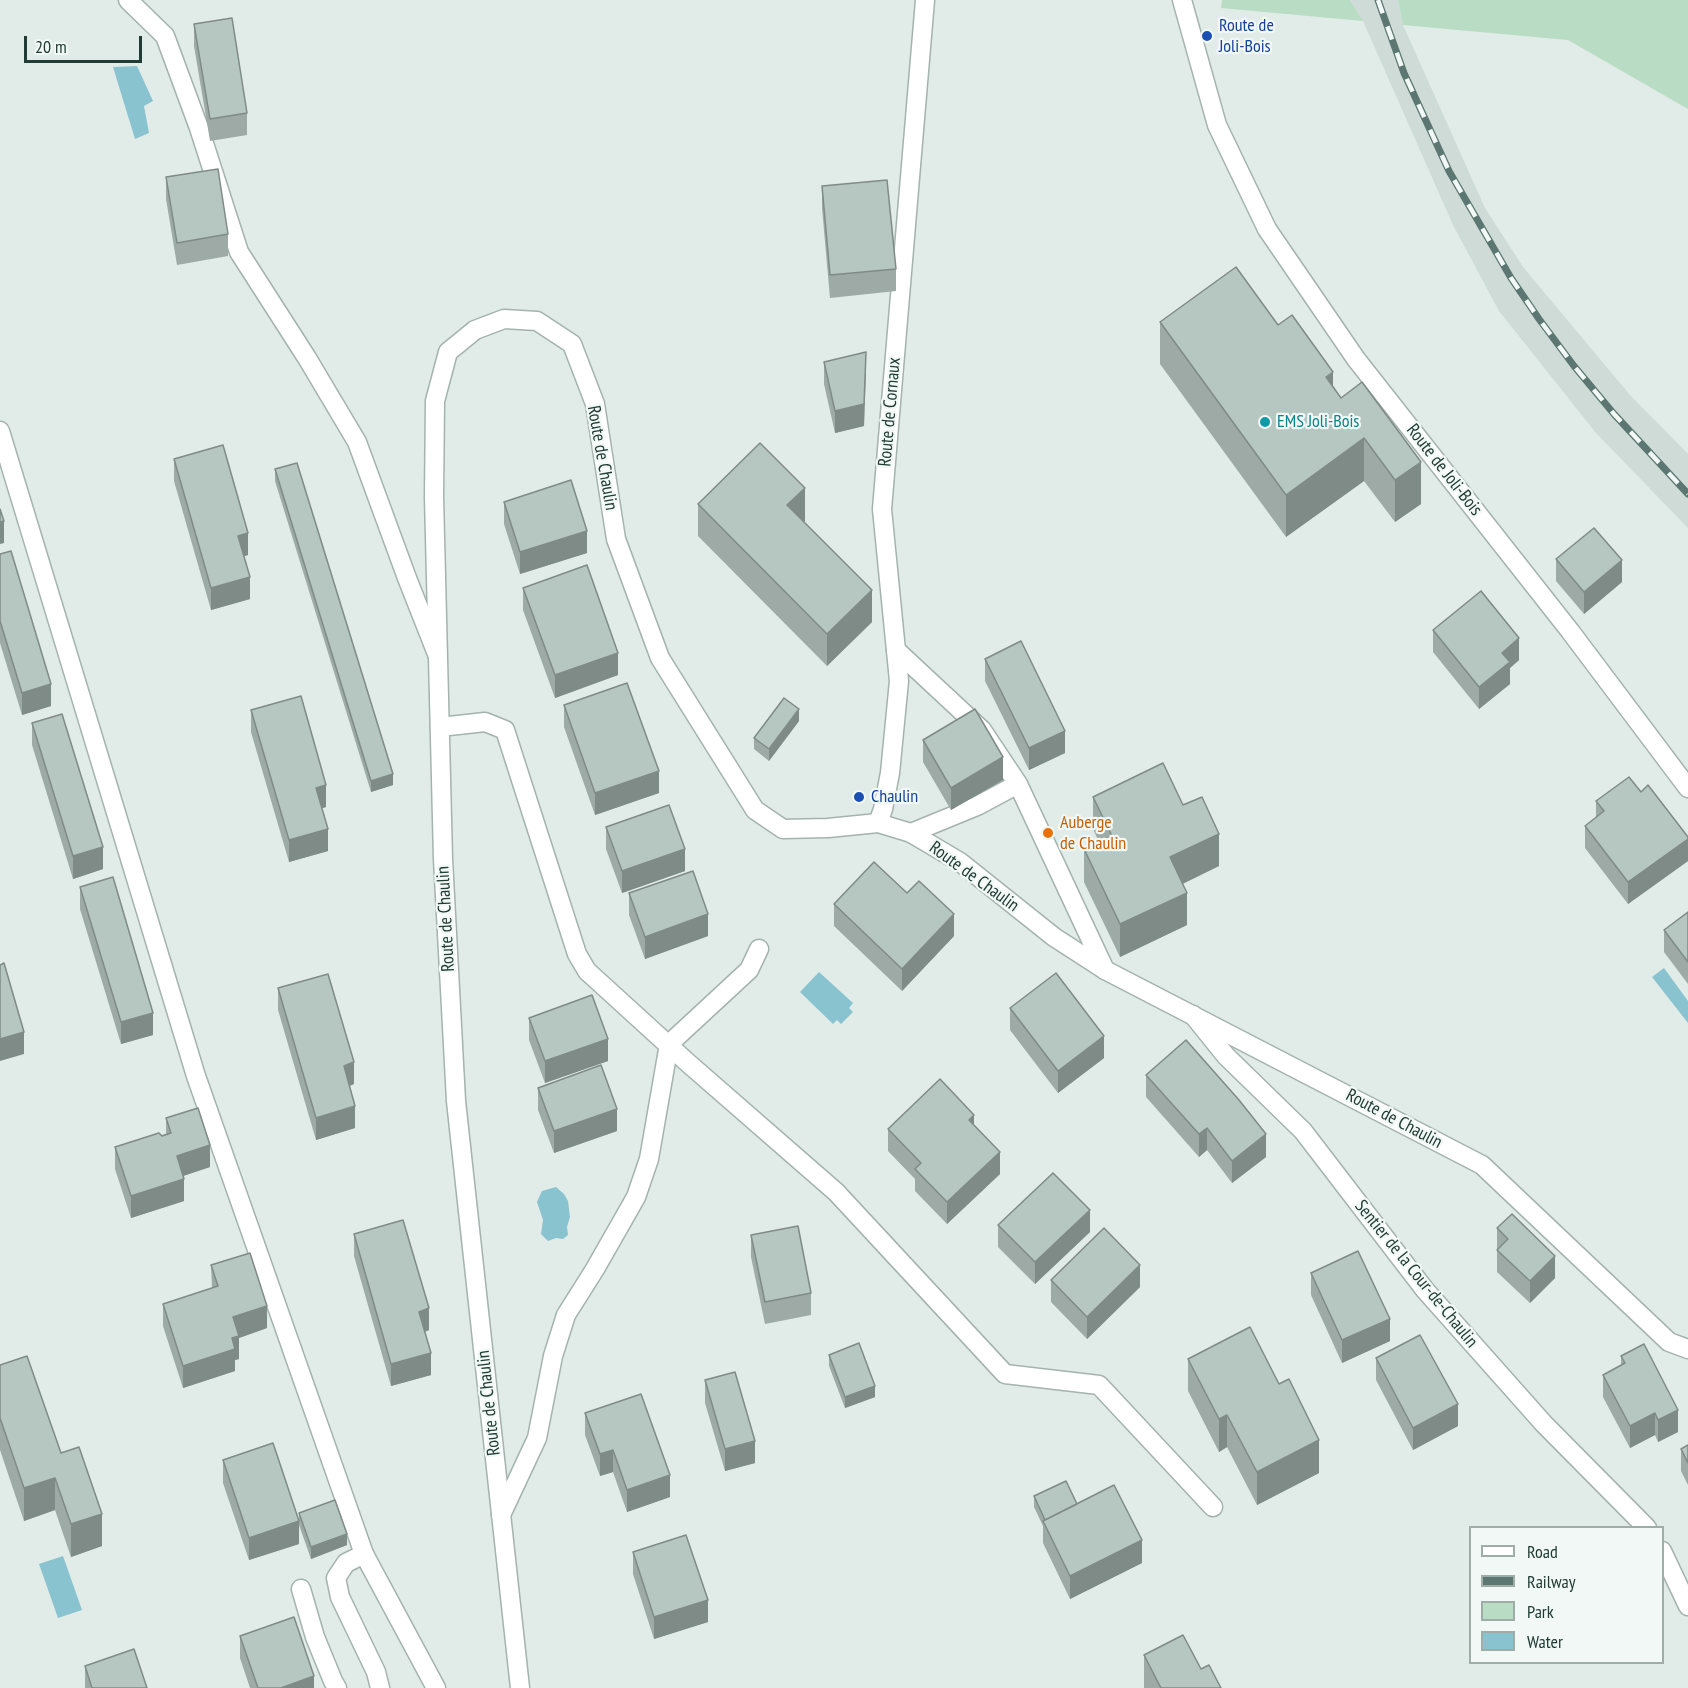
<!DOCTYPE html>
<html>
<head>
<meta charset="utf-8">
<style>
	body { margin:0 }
	#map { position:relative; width:1688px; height:1688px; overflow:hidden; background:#e1ebe7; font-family:"PT Sans Narrow",sans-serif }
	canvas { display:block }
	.legend { position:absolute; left:1469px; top:1526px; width:195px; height:138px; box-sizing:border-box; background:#f1f8f5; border:2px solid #9eada8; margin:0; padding:8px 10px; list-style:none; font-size:18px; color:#213c35 }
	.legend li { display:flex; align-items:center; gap:12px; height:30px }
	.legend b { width:30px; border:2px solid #9eada8 }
	.scale { position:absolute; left:24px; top:36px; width:118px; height:27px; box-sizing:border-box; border:3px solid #213c35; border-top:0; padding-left:8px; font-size:18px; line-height:21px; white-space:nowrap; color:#213c35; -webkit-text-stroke:4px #f1f8f5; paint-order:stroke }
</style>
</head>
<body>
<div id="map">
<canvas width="1688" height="1688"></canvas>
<ul class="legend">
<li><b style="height:8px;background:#fff"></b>Road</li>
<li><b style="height:8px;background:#5c7771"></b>Railway</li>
<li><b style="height:16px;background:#b9dcc4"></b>Park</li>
<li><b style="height:16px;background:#89c3d0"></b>Water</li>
</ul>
<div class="scale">20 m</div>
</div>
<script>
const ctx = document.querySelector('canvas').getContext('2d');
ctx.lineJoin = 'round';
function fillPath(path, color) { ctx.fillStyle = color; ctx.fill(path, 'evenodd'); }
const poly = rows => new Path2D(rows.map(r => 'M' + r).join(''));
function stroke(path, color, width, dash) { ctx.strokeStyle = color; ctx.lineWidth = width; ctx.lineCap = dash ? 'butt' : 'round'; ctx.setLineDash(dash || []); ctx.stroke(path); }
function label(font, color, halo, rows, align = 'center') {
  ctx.font = font + ' "PT Sans Narrow",sans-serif'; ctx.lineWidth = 4.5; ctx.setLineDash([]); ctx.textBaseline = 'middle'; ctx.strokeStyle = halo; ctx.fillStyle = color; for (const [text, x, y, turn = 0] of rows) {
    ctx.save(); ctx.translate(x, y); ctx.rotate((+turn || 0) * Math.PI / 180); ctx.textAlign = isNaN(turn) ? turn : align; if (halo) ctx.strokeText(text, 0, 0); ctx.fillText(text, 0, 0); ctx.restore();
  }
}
const built = poly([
	[1350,0,1398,0,1403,25,1485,208,1523,267,1630,395,1688,454,1688,528,1596,433,1499,311,1453,225,1363,21]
]);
const green = poly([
	[1222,0,1350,0,1363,21,1221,8],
	[1398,0,1688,0,1688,109,1568,40,1403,25]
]);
const water = poly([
	[137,66,153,101,144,106,149,133,135,139,113,67],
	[1664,968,1688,1001,1688,1023,1652,977],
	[819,972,853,1003,849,1008,853,1012,841,1024,837,1020,833,1024,800,992],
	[556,1187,564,1194,568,1201,570,1217,567,1227,568,1235,563,1239,556,1238,548,1241,541,1234,543,1220,537,1202,542,1191],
	[63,1556,82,1610,58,1618,39,1564]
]);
const service = poly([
	[128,0,165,36,199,128,239,252,307,358,357,442,407,578,437,654],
	[896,650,982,730,1018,784,1105,970],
	[440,727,485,722,505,730,577,954,587,971,688,1063,836,1192,1005,1374,1099,1385,1213,1507],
	[911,833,977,806,1018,784],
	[501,1515,537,1438,553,1356,566,1315,595,1269,636,1197,649,1159,669,1044,749,970,759,949],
	[364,1554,346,1563,336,1578,340,1597,376,1672,380,1688],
	[301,1589,315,1637,333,1681,337,1688]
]);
const minor = poly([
	[1182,0,1217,125,1267,229,1356,359,1570,631,1688,788],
	[0,431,196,1076,364,1554,436,1688],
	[878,823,883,809,890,773,899,681,882,509,925,0],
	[1193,1015,1226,1056,1303,1131,1425,1290,1544,1424,1647,1528],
	[1662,1551,1688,1606]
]);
const tertiary = poly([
	[520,1688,456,1101,443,859,434,497,435,401,448,352,475,330,504,319,537,321,572,344,595,404,616,539,660,658,755,810,783,829,828,828,878,823,911,833,960,862,1054,937,1105,970,1482,1165,1669,1342,1688,1349]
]);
const rail = poly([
	[1378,0,1404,73,1449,171,1511,278,1539,319,1574,366,1614,414,1688,494]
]);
const wall = poly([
	[194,24,247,113,247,135,210,141,194,46],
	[166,177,228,234,228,256,177,265,166,199],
	[822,186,896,269,896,291,830,298,822,208],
	[1160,322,1278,325,1333,388,1421,504,1395,522,1364,481,1286,537,1160,364],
	[824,362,866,374,864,426,835,433,824,384],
	[174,459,248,555,244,556,250,599,211,610,174,481],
	[275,469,393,785,371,792,275,481],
	[504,502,587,553,520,574,504,524],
	[698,504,805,521,804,522,872,622,827,666,698,536],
	[0,554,51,706,22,715,0,643],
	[1556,559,1622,582,1584,614,1556,581],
	[523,588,618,675,555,698,523,610],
	[1433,630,1519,660,1510,668,1510,684,1479,709,1433,652],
	[985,659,1065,753,1029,770,985,681],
	[564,705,659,793,595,815,564,727],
	[251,710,326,807,322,808,328,851,289,862,251,732],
	[799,721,769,761,754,749,754,738],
	[32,723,103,869,73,879,32,745],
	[923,740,1003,780,951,810,923,762],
	[1093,797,1219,866,1182,884,1187,925,1120,957,1084,882,1084,849,1099,842,1093,829],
	[1596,801,1688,837,1688,861,1628,904,1585,848,1585,826,1596,817],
	[606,827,685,871,622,893,606,849],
	[80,887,153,1035,121,1044,80,909],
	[629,893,708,936,645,959,629,915],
	[834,904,954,936,902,991,834,926],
	[1688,912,1688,984,1664,952,1664,930],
	[278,988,354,1084,349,1086,355,1128,316,1140,278,1010],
	[1010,1008,1104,1058,1058,1093,1010,1030],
	[529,1018,608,1061,545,1083,529,1040],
	[1146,1075,1266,1157,1232,1183,1207,1150,1199,1157,1146,1097],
	[538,1088,617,1131,554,1153,538,1110],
	[166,1118,210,1167,183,1176,184,1201,131,1218,115,1169,115,1147,166,1134],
	[974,1126,1000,1174,947,1224,915,1191,915,1179,888,1151,888,1129],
	[998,1225,1090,1232,1035,1284,998,1247],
	[1497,1228,1555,1278,1530,1303,1497,1272],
	[354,1234,429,1330,425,1332,431,1375,391,1386,354,1256],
	[751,1235,811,1293,811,1315,765,1324,751,1257],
	[211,1265,267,1328,239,1338,239,1359,235,1360,235,1371,183,1388,163,1326,163,1304,212,1288],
	[1311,1273,1390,1341,1342,1363,1311,1295],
	[1051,1280,1140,1287,1087,1339,1051,1302],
	[829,1355,875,1397,845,1408,829,1366],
	[1621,1356,1678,1432,1658,1442,1655,1435,1630,1448,1603,1397,1603,1375,1621,1365],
	[1376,1358,1458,1426,1413,1450,1376,1380],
	[1188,1359,1319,1473,1257,1505,1227,1447,1219,1452,1188,1391],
	[0,1365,61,1453,102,1546,71,1557,55,1510,24,1521,0,1450],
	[705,1380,755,1463,725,1471,705,1403],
	[585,1413,670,1497,627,1512,613,1472,600,1476,585,1435],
	[1688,1445,1688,1485,1681,1471,1681,1449],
	[223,1460,299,1520,299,1513,347,1545,311,1559,299,1525,299,1544,249,1560,223,1483],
	[1034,1496,1077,1504,1142,1563,1070,1599,1043,1543,1043,1526,1034,1507],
	[633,1552,708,1622,654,1639,633,1574],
	[240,1636,314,1688,250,1688,240,1658],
	[1144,1655,1221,1688,1144,1688],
	[85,1666,147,1688,85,1688]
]);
const shadedWall = poly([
	[866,352,864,426,835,433,835,411],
	[1333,372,1333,414,1326,377],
	[1364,438,1364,481,1286,537,1286,495],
	[1421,462,1421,504,1395,522,1395,480],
	[805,488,805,521,787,538,787,505],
	[4,521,4,543,0,544,0,522],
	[587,531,587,553,520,574,520,552],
	[248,533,248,555,238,558,238,536],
	[1622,560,1622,582,1584,614,1584,592],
	[250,577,250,599,211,610,211,588],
	[872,590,872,622,827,666,827,634],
	[1519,638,1519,660,1510,668,1510,684,1479,709,1479,687,1502,653],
	[618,653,618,675,555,698,555,675],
	[51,684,51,706,22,715,22,693],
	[799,709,799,721,769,761,769,749],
	[1065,731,1065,753,1029,770,1029,748],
	[1003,757,1003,780,951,810,951,788],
	[659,771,659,793,595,815,595,793],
	[393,774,393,785,371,792,371,781],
	[326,785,326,807,316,810,316,788],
	[328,829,328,851,289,862,289,840],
	[1219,834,1219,866,1170,890,1170,857],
	[1688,839,1688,861,1628,904,1628,882],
	[103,847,103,869,73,879,73,856],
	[685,849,685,871,622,893,622,871],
	[1187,893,1187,925,1120,957,1120,924],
	[708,914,708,936,645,959,645,937],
	[954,914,954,936,902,991,902,969],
	[153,1013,153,1035,121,1044,121,1022],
	[24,1032,24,1054,0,1061,0,1039],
	[1104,1036,1104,1058,1058,1093,1058,1071],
	[608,1039,608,1061,545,1083,545,1061],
	[354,1062,354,1084,344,1088,344,1066],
	[355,1106,355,1128,316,1140,316,1118],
	[617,1109,617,1131,554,1153,554,1131],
	[974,1115,974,1137,969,1120],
	[1207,1128,1207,1150,1199,1157,1199,1134],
	[1266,1134,1266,1157,1232,1183,1232,1161],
	[210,1145,210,1167,177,1178,177,1156],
	[1000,1152,1000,1174,947,1224,947,1202],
	[184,1179,184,1201,131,1218,131,1196],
	[1090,1210,1090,1232,1035,1284,1035,1262],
	[1555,1256,1555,1278,1530,1303,1530,1281],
	[1140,1265,1140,1287,1087,1339,1087,1317],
	[267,1306,267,1328,239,1338,239,1359,235,1360,235,1371,183,1388,183,1366,233,1317],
	[429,1308,429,1330,419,1334,419,1312],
	[1390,1319,1390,1341,1342,1363,1342,1340],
	[431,1353,431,1375,391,1386,391,1364],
	[875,1386,875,1397,845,1408,845,1397],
	[1458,1404,1458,1426,1413,1450,1413,1428],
	[1678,1410,1678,1432,1658,1442,1658,1420],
	[1655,1413,1655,1435,1630,1448,1630,1426],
	[1227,1415,1227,1447,1219,1452,1219,1419],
	[1319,1440,1319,1473,1257,1505,1257,1472],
	[755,1441,755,1463,725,1471,725,1449],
	[613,1450,613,1472,600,1476,600,1454],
	[670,1475,670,1497,627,1512,627,1490],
	[55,1478,55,1510,24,1521,24,1488],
	[102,1514,102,1546,71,1557,71,1524],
	[299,1521,299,1544,249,1560,249,1538],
	[347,1534,347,1545,311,1559,311,1547],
	[1142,1540,1142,1563,1070,1599,1070,1576],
	[708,1600,708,1622,654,1639,654,1617],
	[314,1676,314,1688,281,1688]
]);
const building = poly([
	[232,18,247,113,210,119,194,24,232,18],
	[218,169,228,234,177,243,166,177,218,169],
	[887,180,896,269,830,275,822,186,887,180],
	[1236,267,1278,325,1292,315,1333,372,1326,377,1341,398,1362,382,1421,462,1395,480,1364,438,1286,495,1160,322,1236,267],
	[866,352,864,404,835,411,824,362,866,352],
	[760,443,805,488,787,505,872,590,827,634,698,504,760,443],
	[223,445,248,533,238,536,250,577,211,588,174,459,223,445],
	[297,463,393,774,371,781,275,469,297,463],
	[571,480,587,531,520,552,504,502,571,480],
	[0,509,4,521,0,522,0,509],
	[1594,528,1622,560,1584,592,1556,559,1594,528],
	[11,551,51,684,22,693,0,621,0,554,11,551],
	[587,565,618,653,555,675,523,588,587,565],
	[1481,591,1519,638,1502,653,1510,662,1479,687,1433,630,1481,591],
	[1021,641,1065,731,1029,748,985,659,1021,641],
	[627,683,659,771,595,793,564,705,627,683],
	[301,696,326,785,316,788,328,829,289,840,251,710,301,696],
	[784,698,799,709,769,749,754,738,784,698],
	[975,709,1003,757,951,788,923,740,975,709],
	[62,714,103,847,73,856,32,723,62,714],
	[1163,763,1183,805,1202,797,1219,834,1170,857,1187,893,1120,924,1084,849,1112,836,1093,797,1163,763],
	[1629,777,1641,792,1648,785,1688,837,1688,839,1628,882,1585,826,1604,811,1596,801,1629,777],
	[669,805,685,849,622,871,606,827,669,805],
	[874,862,907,893,919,881,954,914,902,969,834,904,874,862],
	[693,871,708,914,645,937,629,893,693,871],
	[113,877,153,1013,121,1022,80,887,113,877],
	[1688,912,1688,962,1664,930,1688,912],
	[4,963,24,1032,0,1039,0,965,4,963],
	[1056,973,1104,1036,1058,1071,1010,1008,1056,973],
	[328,974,354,1062,344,1066,355,1106,316,1118,278,988,328,974],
	[592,995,608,1039,545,1061,529,1018,592,995],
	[1186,1040,1239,1100,1266,1134,1232,1161,1207,1128,1199,1134,1146,1075,1186,1040],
	[601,1065,617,1109,554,1131,538,1088,601,1065],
	[940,1079,974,1115,969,1120,1000,1152,947,1202,915,1169,921,1163,888,1129,940,1079],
	[198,1108,210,1145,177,1156,184,1179,131,1196,115,1147,159,1133,162,1136,171,1133,166,1118,198,1108],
	[1053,1173,1090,1210,1035,1262,998,1225,1053,1173],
	[1512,1214,1555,1256,1530,1281,1497,1250,1508,1239,1497,1228,1512,1214],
	[403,1220,429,1308,419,1312,431,1353,391,1364,354,1234,403,1220],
	[798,1226,811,1293,765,1302,751,1235,798,1226],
	[1104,1228,1140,1265,1087,1317,1051,1280,1104,1228],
	[1358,1251,1390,1319,1342,1340,1311,1273,1358,1251],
	[250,1253,267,1306,233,1317,239,1336,232,1338,235,1349,183,1366,163,1304,218,1286,211,1265,250,1253],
	[1250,1327,1279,1384,1289,1379,1319,1440,1257,1472,1227,1415,1219,1419,1188,1359,1250,1327],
	[1420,1335,1458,1404,1413,1428,1376,1358,1420,1335],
	[859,1343,875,1386,845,1397,829,1355,859,1343],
	[1644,1344,1678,1410,1658,1420,1655,1413,1630,1426,1603,1375,1625,1363,1621,1356,1644,1344],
	[27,1356,61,1453,79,1447,102,1514,71,1524,55,1478,24,1488,0,1418,0,1365,27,1356],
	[735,1372,755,1441,725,1449,705,1380,735,1372],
	[641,1394,670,1475,627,1490,613,1450,600,1454,585,1413,641,1394],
	[273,1443,299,1521,249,1538,223,1460,273,1443],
	[1688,1445,1688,1463,1681,1449,1688,1445],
	[1066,1481,1077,1504,1045,1520,1034,1496,1066,1481],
	[1114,1485,1142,1540,1070,1576,1043,1521,1114,1485],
	[335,1500,347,1534,311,1547,299,1513,335,1500],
	[686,1535,708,1600,654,1617,633,1552,686,1535],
	[294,1617,314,1676,281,1688,258,1688,240,1636,294,1617],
	[1183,1635,1201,1669,1209,1665,1221,1688,1161,1688,1144,1655,1183,1635],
	[134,1649,147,1688,92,1688,85,1666,134,1649]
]);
const markers = [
	[1207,36,6,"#1a4fb4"],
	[1265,422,6,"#0f9aa8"],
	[859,797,6,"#1a4fb4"],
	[1048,833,6,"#e8710a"]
];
const transitNames = [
	["Route de",1219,26],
	["Joli-Bois",1219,47],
	["Chaulin",871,797]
];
const streetNames = [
	["Route de Cornaux",890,412,-85],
	["Route de Chaulin",602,458,80],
	["Route de Joli-Bois",1444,470,52],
	["Route de Chaulin",974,877,36],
	["Route de Chaulin",446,919,-93],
	["Route de Chaulin",1394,1119,28],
	["Sentier de la Cour-de-Chaulin",1416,1274,51],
	["Route de Chaulin",489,1403,-96]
];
const cultureNames = [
	["EMS Joli-Bois",1277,422]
];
const foodNames = [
	["Auberge",1060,823],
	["de Chaulin",1060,844]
];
fillPath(built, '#cfdbd6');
fillPath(green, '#b9dcc4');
fillPath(water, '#89c3d0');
stroke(service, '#a4b3ae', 21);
stroke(minor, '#a4b3ae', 21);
stroke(tertiary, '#a4b3ae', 21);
stroke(service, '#fff', 18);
stroke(minor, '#fff', 18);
stroke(tertiary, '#fff', 18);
stroke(rail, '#5c7771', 7);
stroke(rail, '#f1f8f5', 4.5, [14]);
fillPath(wall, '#9daaa5');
fillPath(shadedWall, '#7f8b86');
fillPath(building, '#b6c6c0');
stroke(building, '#7f8b86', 1.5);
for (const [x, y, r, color] of markers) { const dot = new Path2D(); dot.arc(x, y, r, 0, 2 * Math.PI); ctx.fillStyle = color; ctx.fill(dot); stroke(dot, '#f1f8f5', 2); }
label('18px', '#164399', '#f1f8f5', transitNames, 'left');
label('18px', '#213c35', '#f1f8f5', streetNames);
label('18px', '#0d838f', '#f1f8f5', cultureNames, 'left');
label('18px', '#c56008', '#f1f8f5', foodNames, 'left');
</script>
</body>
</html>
